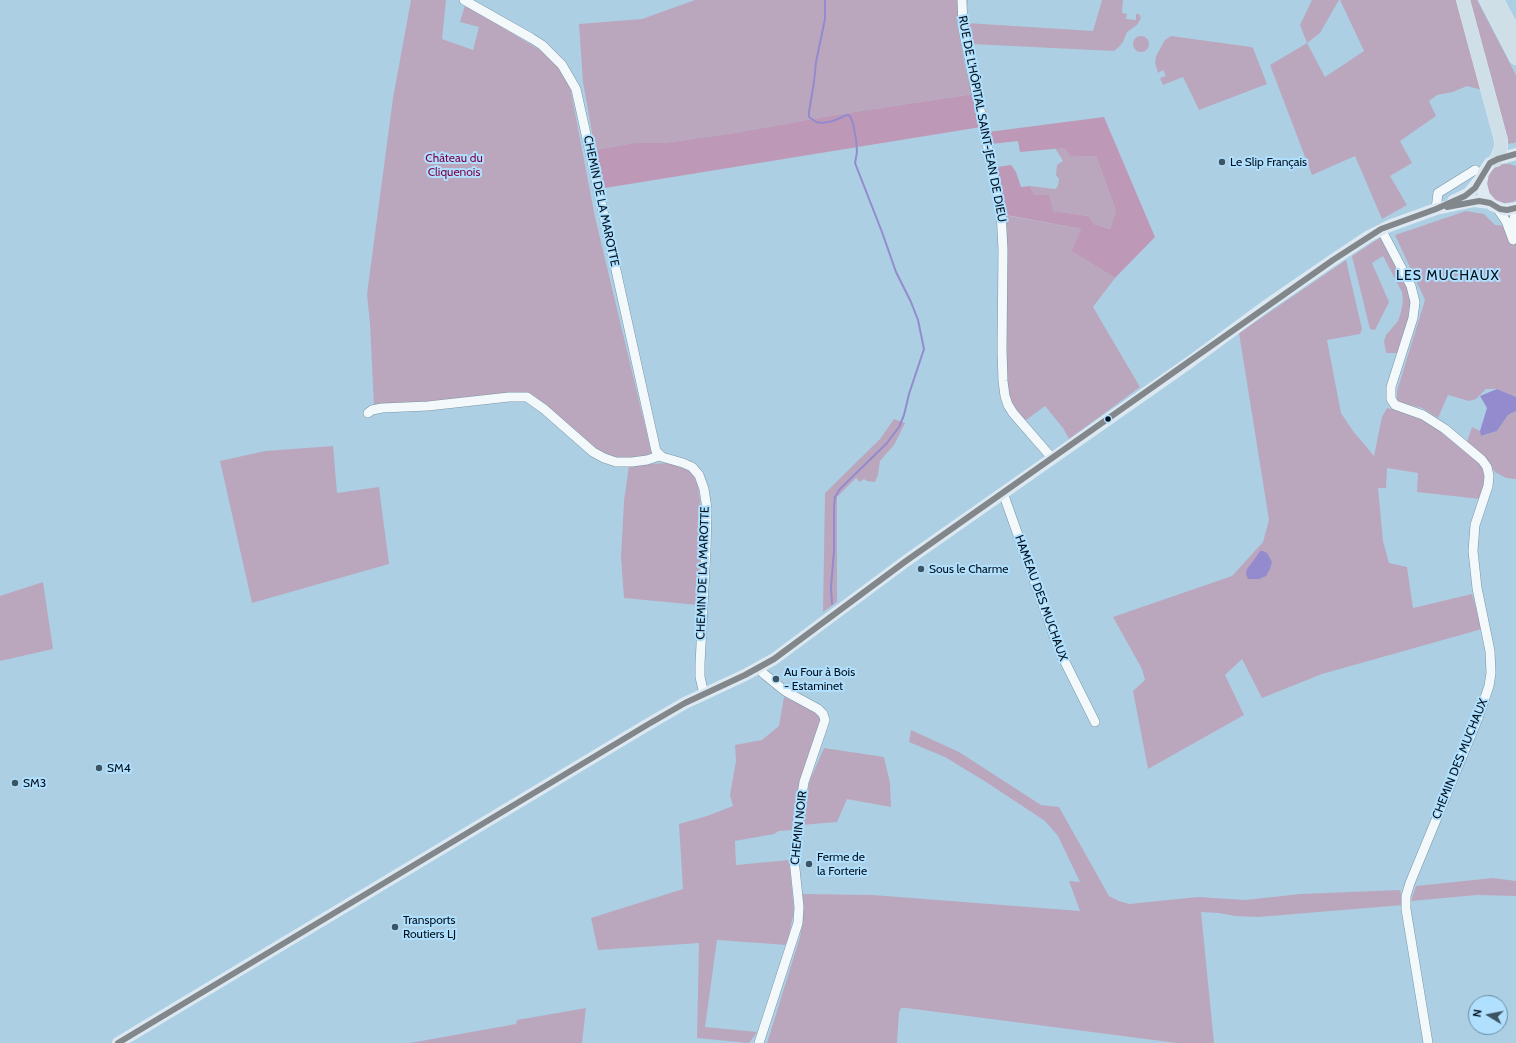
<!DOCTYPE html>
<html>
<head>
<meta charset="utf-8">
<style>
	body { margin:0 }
	#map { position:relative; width:1516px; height:1043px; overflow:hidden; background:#adcfe4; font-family:Cabin,sans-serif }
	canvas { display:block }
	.north { position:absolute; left:1468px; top:995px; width:40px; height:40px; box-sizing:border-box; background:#b0e0fe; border:1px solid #6a8da4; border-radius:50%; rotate:280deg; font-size:11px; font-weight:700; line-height:16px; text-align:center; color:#00111e }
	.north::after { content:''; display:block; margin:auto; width:14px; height:18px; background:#3d5463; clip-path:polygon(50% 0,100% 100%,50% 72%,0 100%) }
</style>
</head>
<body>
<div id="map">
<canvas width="1516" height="1043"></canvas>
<div class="north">N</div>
</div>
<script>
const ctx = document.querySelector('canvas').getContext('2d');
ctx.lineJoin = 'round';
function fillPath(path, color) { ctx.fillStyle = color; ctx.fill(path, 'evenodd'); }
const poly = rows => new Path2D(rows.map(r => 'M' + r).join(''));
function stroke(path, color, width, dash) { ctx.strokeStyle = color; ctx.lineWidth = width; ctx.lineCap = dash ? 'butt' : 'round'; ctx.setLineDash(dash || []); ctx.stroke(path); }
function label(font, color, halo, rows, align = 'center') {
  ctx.font = font + ' Cabin,sans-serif'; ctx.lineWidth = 4; ctx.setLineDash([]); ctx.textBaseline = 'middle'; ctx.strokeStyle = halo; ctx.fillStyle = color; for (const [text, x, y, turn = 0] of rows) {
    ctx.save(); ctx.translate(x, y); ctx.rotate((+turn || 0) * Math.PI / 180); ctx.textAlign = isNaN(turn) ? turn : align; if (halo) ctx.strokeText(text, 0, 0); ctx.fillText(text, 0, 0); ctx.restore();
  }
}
const green = poly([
	[411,0,446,0,442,39,473,50,479,27,460,22,465,5,540,50,559,67,569,81,595,217,652,455,619,459,600,454,521,393,374,406,370,324,367,294,393,98],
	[695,0,968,0,966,12,967,23,1093,31,1102,0,1123,0,1122,13,1127,14,1126,19,1136,20,1136,14,1139,14,1141,18,1137,25,1127,32,1123,42,1119,47,1114,51,971,44,967,23,957,22,965,66,973,94,834,115,734,133,664,143,634,143,595,150,583,82,579,24,642,19],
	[1312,0,1339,0,1320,33,1307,43,1325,77,1364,51,1340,0,1457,0,1482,90,1467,86,1453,92,1437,95,1429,101,1436,116,1400,141,1412,163,1390,176,1407,205,1382,219,1355,156,1312,175,1270,65,1307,43,1300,25],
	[1468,0,1477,0,1516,75,1516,141,1515,143,1505,144],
	[1171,36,1251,47,1253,48,1267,84,1199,110,1183,77,1163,85,1160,78,1166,76,1163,70,1158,73,1155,63,1156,56,1165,40],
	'1133 44a8 8 0 1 1 16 0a8 8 0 1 1-16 0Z',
	[1055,148,1064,148,1071,157,1096,156,1116,211,1110,229,1094,224,1089,216,1053,211,1035,195,1030,186,1055,189,1058,186,1059,179,1056,175,1057,165,1063,161],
	[1501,164,1509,164,1516,166,1516,200,1513,202,1504,203,1495,200,1491,196,1487,188,1487,179,1489,173,1493,169],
	[1466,211,1484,214,1495,225,1516,227,1516,397,1497,389,1486,389,1476,399,1469,401,1448,395,1438,418,1422,408,1397,402,1397,391,1425,300,1395,235],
	[998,214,1081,229,1071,251,1115,278,1093,307,1140,387,1069,439,1063,428,1045,406,1018,426,1007,411,1001,242],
	[1381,237,1411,293,1413,304,1397,353,1386,353,1384,341,1386,335,1398,321,1401,312,1403,301,1402,292,1383,256,1372,263,1389,302,1375,330,1370,329,1352,256],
	[1346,260,1362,329,1360,334,1327,340,1341,413,1353,431,1374,456,1382,417,1387,408,1418,415,1425,419,1483,466,1486,483,1480,499,1417,492,1418,473,1387,468,1386,488,1378,488,1383,541,1389,563,1407,567,1413,608,1472,594,1482,629,1322,674,1262,698,1242,659,1225,675,1244,715,1148,769,1133,691,1145,680,1142,669,1113,617,1232,576,1263,542,1269,520,1239,333],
	[1516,411,1516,479,1506,478,1495,472,1482,454,1467,442,1472,427,1480,431,1482,436,1497,431,1508,415],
	[894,419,905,423,894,445,880,461,878,475,875,482,867,481,864,479,860,482,856,478,837,497,837,602,823,612,825,493,880,439],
	[333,446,337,493,379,487,389,564,252,603,220,461,265,451],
	[669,463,693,472,698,487,702,514,698,605,624,598,621,557,624,501,629,465],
	[43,582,53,649,0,661,0,596],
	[784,697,818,712,821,720,794,809,792,830,779,831,774,834,735,841,736,865,789,860,794,911,787,945,717,940,705,1027,757,1032,749,1043,697,1038,699,943,598,950,591,918,683,889,679,824,707,816,733,806,730,795,736,761,735,745,762,740,779,726],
	[911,730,959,752,1041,805,1059,807,1109,896,1119,901,1129,904,1198,897,1245,900,1300,894,1400,890,1403,905,1258,917,1235,916,1219,913,1201,912,1214,1043,1177,1043,906,1008,901,1008,899,1013,897,1043,767,1043,800,937,803,920,802,894,873,895,1080,911,1069,881,1080,882,1058,836,1045,821,986,782,945,757,909,742],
	[824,748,884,757,890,783,891,807,847,799,837,822,801,825,810,780],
	[1493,878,1516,881,1516,896,1477,895,1411,901,1416,886],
	[586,1008,582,1043,410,1043,516,1024,517,1020]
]);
const forest = poly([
	[973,94,981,127,605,188,595,150,634,143,664,143,734,133,834,115],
	[1104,117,1155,237,1115,278,1071,251,1081,229,1006,215,997,167,1011,165,1016,172,1021,187,1030,186,1035,195,1049,195,1053,211,1089,216,1094,224,1110,229,1116,211,1096,156,1071,157,1064,148,1020,152,1018,141,991,144,988,132]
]);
const water = poly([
	[1497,389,1516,397,1516,411,1508,415,1497,431,1481,436,1480,431,1487,408,1480,396],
	[1260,551,1263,551,1267,553,1272,562,1270,569,1266,576,1259,579,1248,579,1246,574,1247,569,1254,560]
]);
const stream = poly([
	[825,0,825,19,816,62,814,82,809,112,809,117,816,122,822,123,833,121,847,115,850,116,853,123,856,139,857,152,855,163,882,232,896,272,911,302,918,320,924,349,909,394,904,415,899,427,887,443,840,489,835,497,834,507,834,551,831,587,832,604]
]);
const minor = poly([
	[464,0,531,38,542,45,562,65,576,89,656,451,662,457,683,463,692,467,699,475,704,489,707,509,706,549,700,664,700,677,704,694],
	[962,0,963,28,1001,211,1003,250,1002,350,1003,381,1005,396,1008,405,1013,413,1052,458],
	[1497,208,1506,221,1513,240],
	[1436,209,1438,193,1475,170],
	[1381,229,1411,286,1415,302,1413,318,1391,387,1391,399,1395,405,1423,415,1445,429,1482,460,1487,467,1489,476,1488,486,1475,525,1473,551,1477,588,1490,651,1491,673,1489,686,1478,718,1410,883,1406,896,1406,909,1428,1043],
	[1513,232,1514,219,1516,211],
	[368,413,372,410,382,408,428,406,509,397,527,397,544,409,593,452,604,458,616,462,632,462,647,460,659,456],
	[1003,493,1054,636,1062,656,1095,722],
	[759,668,764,674,785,691,818,709,823,714,825,720,804,782,801,801,794,859,799,907,798,923,759,1043]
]);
const major = poly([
	[1516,154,1498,159,1490,163,1483,173,1481,184,1484,196,1492,205,1504,210,1516,208],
	[1453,201,1469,193,1481,178],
	[118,1043,647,725,685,703,745,675,774,659,906,561,1190,362,1266,306,1333,260,1369,236,1389,226,1436,209,1474,201,1490,203]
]);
const highway = poly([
	[1463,0,1501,140,1501,148,1496,160],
	[1486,0,1516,58],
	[1497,0,1516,36]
]);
const bus1 = poly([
	[1447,207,1479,201,1490,203,1500,209,1507,210,1516,208],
	[118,1043,647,725,685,703,745,675,774,659,906,561,1333,260,1381,229,1436,209,1465,196,1475,188,1490,163,1498,159,1516,154]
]);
const markers = [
	[1222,162,4,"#3d5463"],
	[1108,419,3.5,"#00111e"],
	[921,569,4,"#3d5463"],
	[776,679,4,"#3d5463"],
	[99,768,4,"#3d5463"],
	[15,783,4,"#3d5463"],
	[809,864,4,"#3d5463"],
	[395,927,4,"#3d5463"]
];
const streetNames = [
	["RUE DE L'HÔPITAL SAINT-JEAN DE DIEU",982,119,79],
	["CHEMIN DE LA MAROTTE",601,201,78],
	["CHEMIN DE LA MAROTTE",703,573,-88],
	["HAMEAU DES MUCHAUX",1041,598,70],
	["CHEMIN DES MUCHAUX",1460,759,-68],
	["CHEMIN NOIR",799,828,-84]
];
const parkNames = [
	["Château du",454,158],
	["Cliquenois",454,172]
];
const poiNames = [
	["Le Slip Français",1230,162],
	["Sous le Charme",929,569],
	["Au Four à Bois",784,672],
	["- Estaminet",784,686],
	["SM4",107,768],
	["SM3",23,783],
	["Ferme de",817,857],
	["la Forterie",817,871],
	["Transports",403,920],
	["Routiers LJ",403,934]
];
const quarterNames = [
	["LES MUCHAUX",1448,276]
];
fillPath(green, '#bba7bd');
fillPath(forest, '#be99b7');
fillPath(water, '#938bcd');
stroke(stream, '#938bcd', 2);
stroke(minor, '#7994a4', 10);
stroke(major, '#dae9f3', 12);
stroke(highway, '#dae9f3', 14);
stroke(minor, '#f3f8fb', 9);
stroke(major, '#dde8f0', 11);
stroke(highway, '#cfdfe8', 13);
stroke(bus1, '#81878b', 6);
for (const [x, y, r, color] of markers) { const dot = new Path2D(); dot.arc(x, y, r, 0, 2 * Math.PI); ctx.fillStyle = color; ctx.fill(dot); stroke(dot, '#b0e0fe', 1.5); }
label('12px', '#00111e', '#b0e0fe', streetNames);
label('12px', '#7e0147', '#b0e0fe', parkNames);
label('12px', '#00111e', '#b0e0fe', poiNames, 'left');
ctx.letterSpacing = '1px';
label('14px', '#00111e', '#b0e0fe', quarterNames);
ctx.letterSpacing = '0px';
</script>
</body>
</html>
